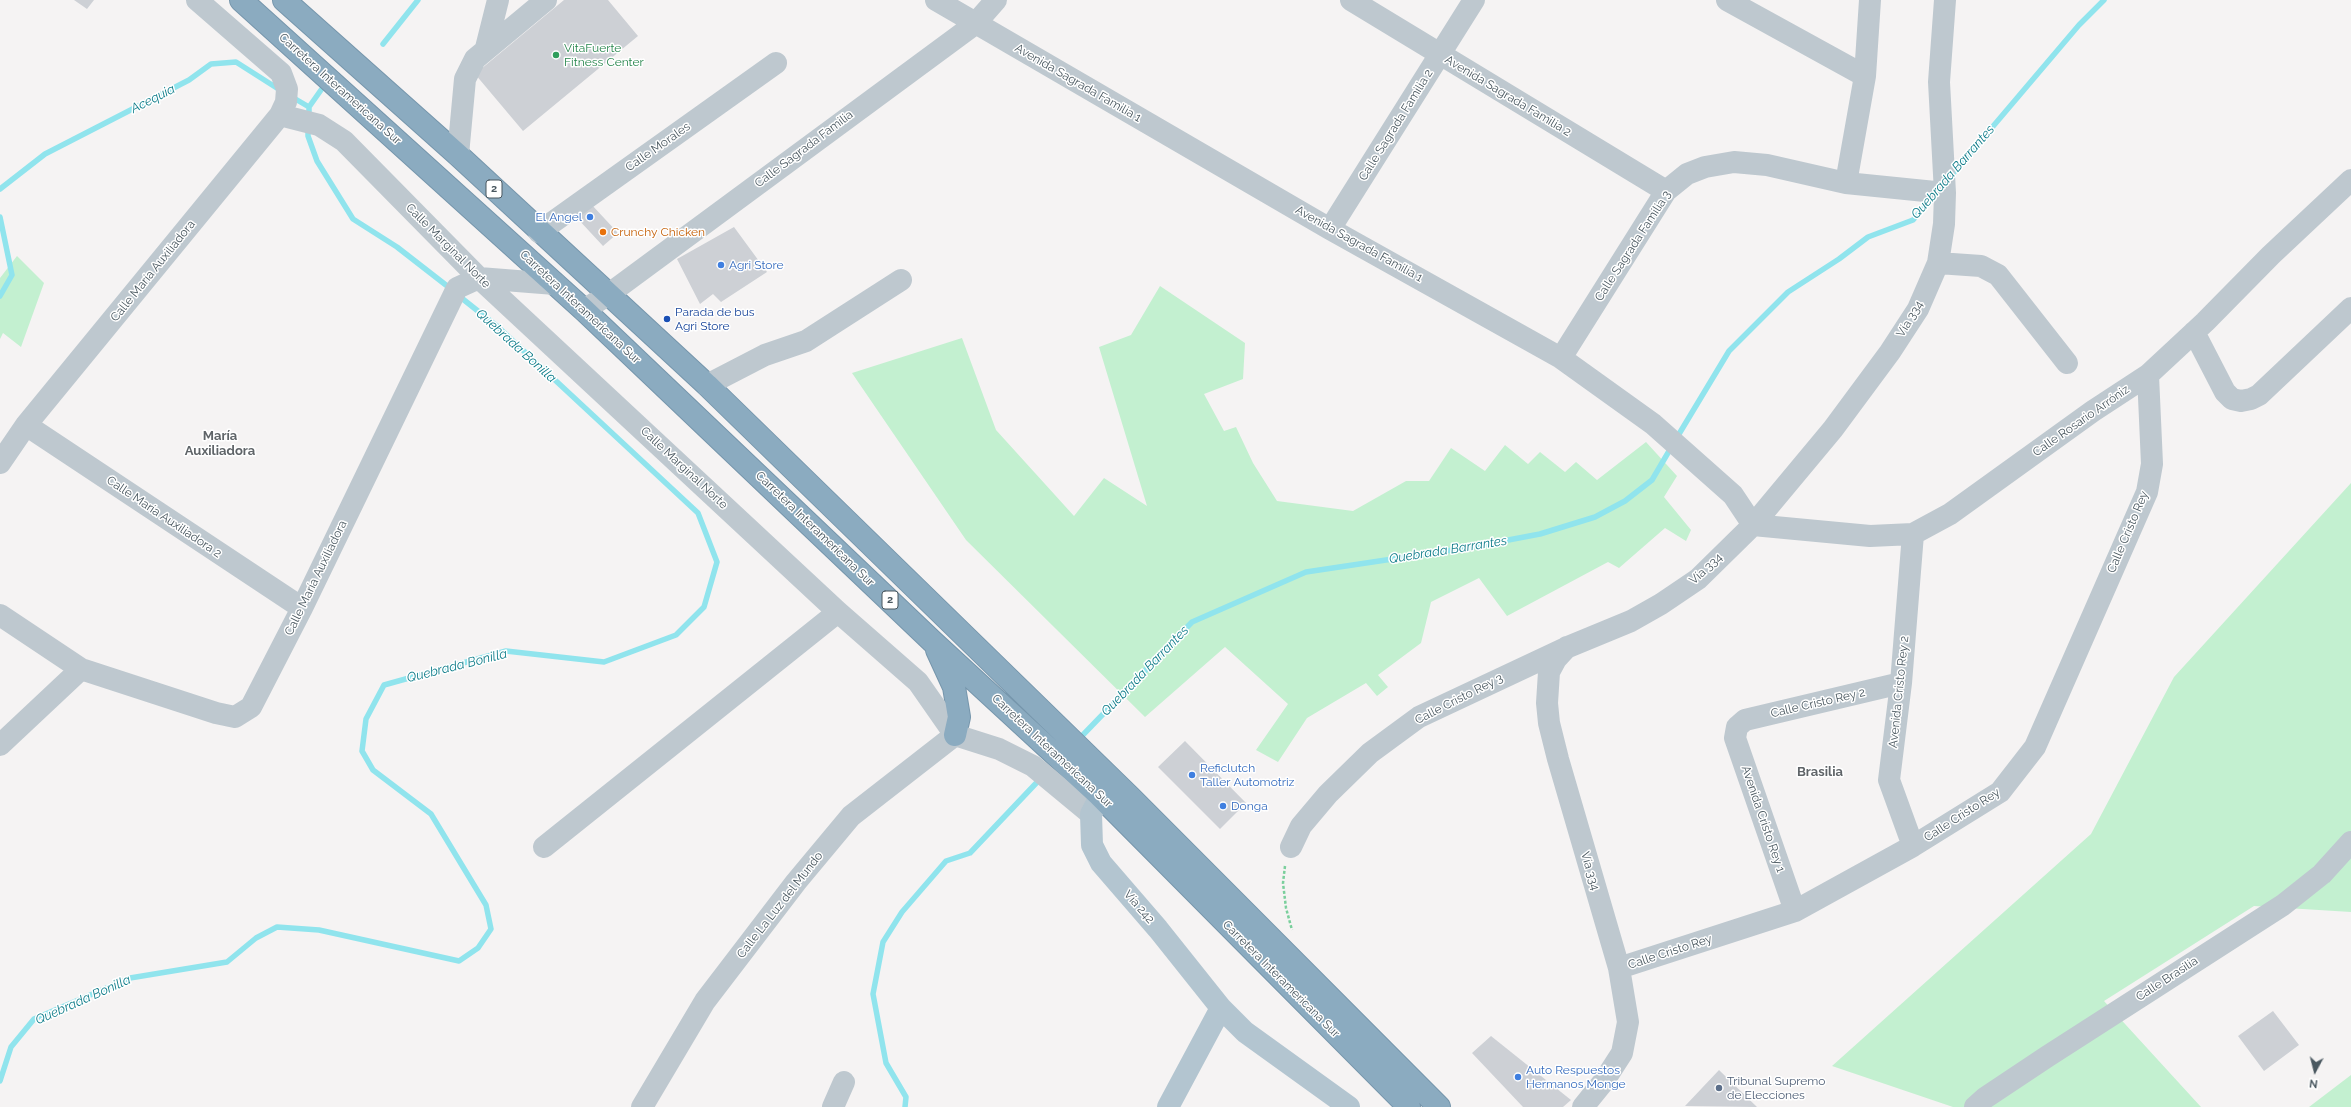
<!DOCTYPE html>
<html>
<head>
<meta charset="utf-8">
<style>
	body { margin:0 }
	#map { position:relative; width:2351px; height:1107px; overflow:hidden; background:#f5f3f3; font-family:Raleway,sans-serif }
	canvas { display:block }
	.north { position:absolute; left:2295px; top:1051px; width:40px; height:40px; -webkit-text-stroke:3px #fff; paint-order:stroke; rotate:187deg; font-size:11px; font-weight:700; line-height:16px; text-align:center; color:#4a5860 }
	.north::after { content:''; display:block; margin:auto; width:14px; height:18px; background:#4a5860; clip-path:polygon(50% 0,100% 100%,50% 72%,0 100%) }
</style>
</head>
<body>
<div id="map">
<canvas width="2351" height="1107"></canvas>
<div class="north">N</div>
</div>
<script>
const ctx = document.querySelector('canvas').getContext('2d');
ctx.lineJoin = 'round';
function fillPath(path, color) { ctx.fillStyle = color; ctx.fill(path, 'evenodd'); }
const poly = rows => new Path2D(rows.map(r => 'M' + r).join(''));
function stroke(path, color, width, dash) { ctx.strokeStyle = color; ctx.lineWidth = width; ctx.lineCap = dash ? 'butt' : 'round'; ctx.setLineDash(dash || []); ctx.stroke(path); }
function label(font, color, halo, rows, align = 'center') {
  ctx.font = font + ' Raleway,sans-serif'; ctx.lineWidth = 3; ctx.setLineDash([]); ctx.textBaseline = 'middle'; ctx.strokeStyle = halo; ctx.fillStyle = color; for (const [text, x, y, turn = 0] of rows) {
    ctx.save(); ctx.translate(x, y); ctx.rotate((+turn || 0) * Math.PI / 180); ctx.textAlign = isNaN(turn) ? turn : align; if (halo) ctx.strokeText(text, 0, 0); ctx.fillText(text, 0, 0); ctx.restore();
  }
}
const green = poly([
	[17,256,44,283,21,347,3,333,0,339,0,278],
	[1160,286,1245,343,1243,379,1204,394,1224,431,1236,427,1253,463,1277,501,1353,511,1406,481,1429,481,1451,448,1485,471,1505,445,1528,464,1540,452,1565,472,1576,462,1597,480,1646,442,1677,476,1664,497,1691,530,1686,541,1665,528,1619,568,1608,562,1507,616,1479,578,1431,602,1421,643,1378,675,1388,687,1377,696,1366,683,1307,718,1278,762,1256,750,1288,704,1225,647,1145,717,966,540,852,373,962,338,996,430,1074,516,1104,478,1147,506,1099,347,1131,335],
	[2351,483,2351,912,2254,906,2104,1001,2201,1107,1953,1107,1832,1066,2091,834,2174,677],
	[2351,1075,2351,1107,2309,1107]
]);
const stream = poly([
	[383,44,418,0],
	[292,97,309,107],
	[309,117,309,107,321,90],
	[308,128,308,136,317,161,353,219,397,247,451,289],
	[1950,177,2079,25,2104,0],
	[0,189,45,154,189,80,211,64,236,62,280,90],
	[0,217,12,275,0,296],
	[1676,439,1729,351,1788,292,1839,259,1868,237,1913,220,1933,197],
	[1078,740,1192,622,1306,572,1466,548,1540,534,1595,517,1625,501,1652,480,1672,446],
	[0,1081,11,1047,34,1019,130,978,227,962,256,938,277,927,319,930,459,961,478,948,491,929,486,905,431,814,373,770,362,751,366,719,384,685,506,651,604,662,676,635,704,607,717,562,698,513,498,327,459,296],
	[905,1107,906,1097,886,1063,873,994,883,942,902,912,946,861,970,853,1041,778]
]);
const building = poly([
	[74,0,94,0,87,9],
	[564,0,608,0,638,36,523,131,475,74],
	[591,204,618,233,603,246,577,218],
	[734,227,767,272,721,302,713,294,700,304,677,259],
	[1185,741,1246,803,1220,829,1158,767],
	[2273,1011,2299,1045,2264,1071,2238,1036],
	[1491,1036,1571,1100,1563,1107,1523,1107,1472,1053],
	[1719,1070,1757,1107,1685,1106]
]);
const path = poly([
	[1285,866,1283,883,1286,908,1292,930]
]);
const minor = poly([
	[936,0,1330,229,1561,358,1653,424,1733,495,1753,525,1870,536,1913,534,1950,514,2093,411,2148,375,2205,322,2271,255,2351,180],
	[1351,0,1666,191],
	[1727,0,1865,76],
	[486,48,498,0],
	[280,115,319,125,344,141,479,278,838,612,918,682,955,735,999,749,1033,766,1091,814],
	[458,155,465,79,475,59,546,0],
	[1846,183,1945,193],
	[1330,229,1474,0],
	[539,232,776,63],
	[1938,263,1981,266,1998,275,2067,363],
	[584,310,609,294,975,24,996,0],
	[2194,332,2225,392,2232,399,2241,401,2251,399,2259,395,2351,308],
	[1561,358,1666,191,1687,174,1705,167,1734,162,1767,165,1846,183,1865,76,1870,0],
	[707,385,765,355,806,341,901,280],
	[26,425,302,608],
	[0,463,26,425,280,115,286,102,287,89,281,73,197,0],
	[0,615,81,669,216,713,235,717,251,707,302,608,457,288,479,278,555,284],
	[1567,647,1556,659,1549,672,1547,703,1549,723,1558,759,1619,968,1628,1022,1622,1053,1604,1081,1583,1107],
	[0,745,81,669],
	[1913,846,1889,780,1901,683,1913,534],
	[544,847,838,612],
	[1291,847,1301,826,1328,794,1370,753,1419,717,1568,647,1631,621,1661,604,1698,579,1753,525,1833,429,1890,352,1918,309,1938,263,1944,224,1945,193,1939,82,1945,0],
	[1795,911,1735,738,1737,727,1745,720,1901,683],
	[1619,968,1795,911,1913,846,2000,792,2035,747,2147,492,2152,464,2148,375],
	[642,1107,705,1001,796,882,851,816,955,735],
	[833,1107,844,1082],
	[1975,1107,1985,1098,2048,1056,2283,905,2322,874,2351,842]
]);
const major = poly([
	[1116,792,1103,791,1091,814,1092,845,1101,863,1158,929,1221,1008,1245,1032,1349,1107],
	[1168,1107,1221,1008]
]);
const highway = poly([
	[241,0,584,310,933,642,1099,795,1409,1107],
	[284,0,458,155,707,385,1130,797,1439,1107],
	[937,650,954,687,959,717,955,735]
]);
const markers = [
	[556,55,4,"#2e9e5b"],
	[590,217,4,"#3f7fe0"],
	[603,232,4,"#e8710a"],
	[721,265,4,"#3f7fe0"],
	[667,319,4,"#1a4fb4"],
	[1192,775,4,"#3f7fe0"],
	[1223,806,4,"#3f7fe0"],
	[1518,1077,4,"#3f7fe0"],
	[1719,1088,4,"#5c6f8a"]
];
const shields = [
	[494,189,16],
	[890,600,16]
];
const shieldNames = [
	["2",494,189],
	["2",890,600]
];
const leisureNames = [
	["VitaFuerte",564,48],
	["Fitness Center",564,62]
];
const streetNames = [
	["Avenida Sagrada Familia 1",1078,83,30],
	["Carretera Interamericana Sur",340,89,42],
	["Avenida Sagrada Familia 2",1508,96,31],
	["Calle Sagrada Familia 2",1396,125,-58],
	["Calle Morales",658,147,-35],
	["Calle Sagrada Familia",804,149,-37],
	["Avenida Sagrada Familia 1",1359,244,29],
	["Calle Marginal Norte",448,246,45],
	["Calle Sagrada Familia 3",1633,246,-57],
	["Calle María Auxiliadora",153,271,-51],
	["Carretera Interamericana Sur",580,307,43],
	["Vía 334",1910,319,-59],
	["Calle Rosario Arróniz",2081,421,-35],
	["Calle Marginal Norte",684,468,43],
	["Calle María Auxiliadora 2",164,517,34],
	["Carretera Interamericana Sur",815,529,44],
	["Calle Cristo Rey",2128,532,-67],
	["Vía 334",1706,569,-42],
	["Calle María Auxiliadora",316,578,-64],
	["Avenida Cristo Rey 2",1899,692,-84],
	["Calle Cristo Rey 3",1459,699,-27],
	["Calle Cristo Rey 2",1818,703,-13],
	["Carretera Interamericana Sur",1052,751,43],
	["Calle Cristo Rey",1962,815,-33],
	["Avenida Cristo Rey 1",1763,819,71],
	["Vía 334",1590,871,74],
	["Calle La Luz del Mundo",780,905,-52],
	["Vía 242",1139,907,49],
	["Calle Cristo Rey",1670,952,-18],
	["Carretera Interamericana Sur",1281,979,45],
	["Calle Brasilia",2167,979,-33]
];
const shopNames = [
	["El Angel",582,217,"right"],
	["Agri Store",729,265],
	["Reficlutch",1200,768],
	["Taller Automotriz",1200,782],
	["Donga",1231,806],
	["Auto Respuestos",1526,1070],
	["Hermanos Monge",1526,1084]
];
const foodNames = [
	["Crunchy Chicken",611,232]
];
const transitNames = [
	["Parada de bus",675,312],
	["Agri Store",675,326]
];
const serviceNames = [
	["Tribunal Supremo",1727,1081],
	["de Elecciones",1727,1095]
];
const waterNames = [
	["Acequia",153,99,-27],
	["Quebrada Barrantes",1953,172,-49],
	["Quebrada Bonilla",516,346,42],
	["Quebrada Barrantes",1448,550,-9],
	["Quebrada Bonilla",457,666,-14],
	["Quebrada Barrantes",1145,671,-46],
	["Quebrada Bonilla",83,1000,-24]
];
const neighbourhoodNames = [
	["María",220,436],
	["Auxiliadora",220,451],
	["Brasilia",1820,772]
];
fillPath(green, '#c3f0d0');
stroke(stream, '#90e4ed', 5.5);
fillPath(building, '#cdd0d5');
stroke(highway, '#7696ac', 24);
stroke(path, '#7acf9c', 2.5, [3, 2]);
stroke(minor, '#bec8cf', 22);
stroke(major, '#b3c5d0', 22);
stroke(highway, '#8babc0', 22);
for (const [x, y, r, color] of markers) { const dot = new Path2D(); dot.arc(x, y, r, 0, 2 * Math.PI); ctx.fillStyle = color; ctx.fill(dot); stroke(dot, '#fff', 1.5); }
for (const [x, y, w] of shields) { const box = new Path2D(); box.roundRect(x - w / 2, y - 9, w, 18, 3); ctx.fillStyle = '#fff'; ctx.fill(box); stroke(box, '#4a5860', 1); }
label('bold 11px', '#4a5860', null, shieldNames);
label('12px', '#27864d', '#fff', leisureNames, 'left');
label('12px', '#4a5860', '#fff', streetNames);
label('12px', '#366cbe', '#fff', shopNames, 'left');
label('12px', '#c56008', '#fff', foodNames, 'left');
label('12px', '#164399', '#fff', transitNames, 'left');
label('12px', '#4e5e75', '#fff', serviceNames, 'left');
label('italic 13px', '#0e7c89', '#fff', waterNames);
label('bold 13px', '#5f6468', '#fff', neighbourhoodNames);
</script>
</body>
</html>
